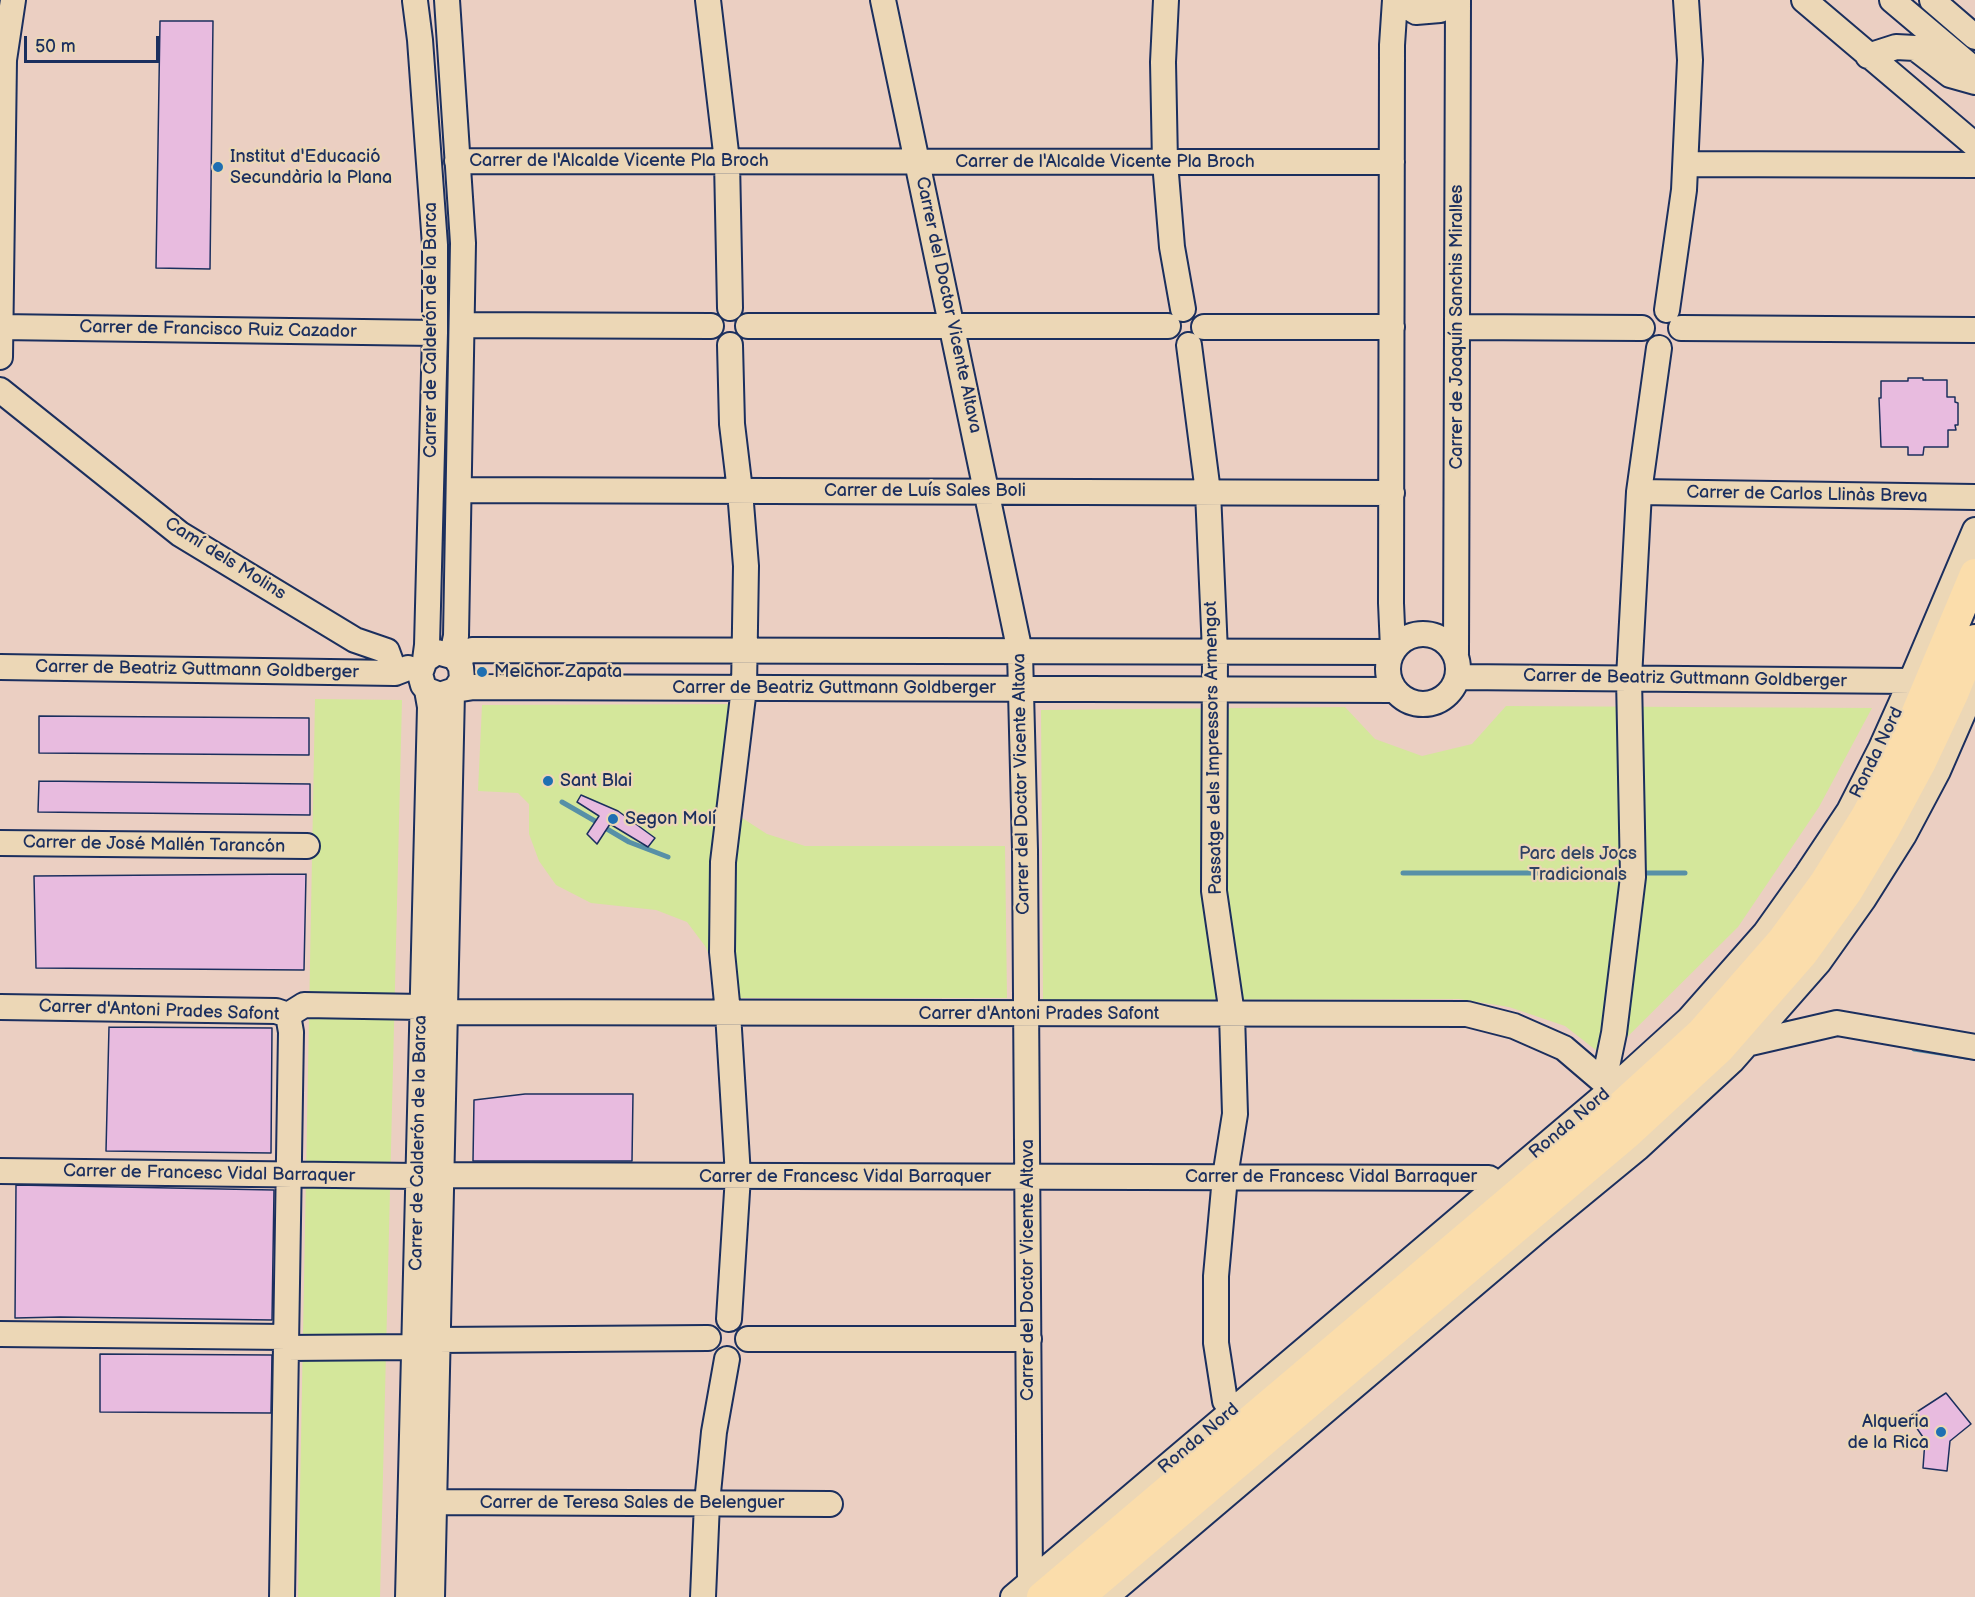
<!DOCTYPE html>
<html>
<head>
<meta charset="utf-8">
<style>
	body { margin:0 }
	#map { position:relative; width:1975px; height:1597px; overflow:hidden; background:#ebcfc2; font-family:"Balsamiq Sans",sans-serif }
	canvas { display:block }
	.scale { position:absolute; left:24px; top:36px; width:135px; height:27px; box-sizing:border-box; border:3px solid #1b2f5e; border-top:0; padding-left:8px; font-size:18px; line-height:21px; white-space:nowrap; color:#1b2f5e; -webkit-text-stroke:4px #ecd7b6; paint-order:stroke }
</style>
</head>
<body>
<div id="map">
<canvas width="1975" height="1597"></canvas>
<div class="scale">50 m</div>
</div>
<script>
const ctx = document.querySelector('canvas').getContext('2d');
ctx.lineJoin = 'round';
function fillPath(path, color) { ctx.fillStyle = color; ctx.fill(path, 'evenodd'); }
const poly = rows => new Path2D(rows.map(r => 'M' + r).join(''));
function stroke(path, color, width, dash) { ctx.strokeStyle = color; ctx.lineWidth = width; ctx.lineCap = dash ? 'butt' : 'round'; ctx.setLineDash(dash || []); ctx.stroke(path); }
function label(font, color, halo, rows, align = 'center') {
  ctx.font = font + ' "Balsamiq Sans",sans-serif'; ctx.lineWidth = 4.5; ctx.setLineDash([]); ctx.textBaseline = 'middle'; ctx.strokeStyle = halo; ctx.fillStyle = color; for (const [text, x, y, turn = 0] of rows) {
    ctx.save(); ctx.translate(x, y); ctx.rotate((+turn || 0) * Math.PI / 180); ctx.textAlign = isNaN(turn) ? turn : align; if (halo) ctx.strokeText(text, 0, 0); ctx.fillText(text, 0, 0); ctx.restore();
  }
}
const green = poly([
	[315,699,402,700,380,1597,298,1597],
	[749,704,736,814,767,834,805,846,1005,846,1007,998,720,998,718,975,705,946,687,922,656,910,591,903,556,885,539,861,529,834,529,804,518,793,478,791,482,705],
	[1506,706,1872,708,1819,807,1738,927,1606,1058,1565,1026,1509,1007,1459,999,1043,1000,1041,710,1345,707,1375,739,1422,756,1472,744]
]);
const stream = poly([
	[562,802,595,821],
	[607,829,629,842,668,857],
	[1403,873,1626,873],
	[1639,873,1685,873],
	[1914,1049,1973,1058]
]);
const building = poly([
	[160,21,213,21,210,269,156,268,160,21],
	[1908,378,1923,378,1923,380,1947,380,1947,397,1955,397,1955,402,1958,403,1958,425,1955,425,1956,430,1948,430,1948,447,1924,447,1923,455,1908,455,1908,447,1881,447,1879,398,1881,398,1881,381,1908,381,1908,378],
	[39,716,309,718,309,755,39,753,39,716],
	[39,781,310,784,310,815,38,812,39,781],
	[581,795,618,811,655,838,648,847,610,824,597,844,587,834,599,816,577,802,581,795],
	[306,874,304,970,36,968,34,876,306,874],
	[109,1027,272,1028,271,1153,106,1151,109,1027],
	[525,1094,633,1094,632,1161,473,1161,474,1100,525,1094],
	[16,1185,274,1190,272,1320,60,1317,15,1318,16,1185],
	[100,1354,272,1355,271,1413,100,1412,100,1354],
	[1946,1393,1971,1424,1950,1441,1947,1471,1923,1468,1925,1440,1909,1417,1946,1393]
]);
const minor = poly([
	[447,0,463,243,456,636,452,655],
	[708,0,727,161,730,308],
	[883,0,1020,652,1025,850,1030,1582],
	[1166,0,1163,62,1165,162,1172,247,1183,309],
	[1397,0,1416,12,1440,10,1450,0],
	[1804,0,1975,145],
	[1892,0,1975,70],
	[1932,0,1975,37],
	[415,1,420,40,435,245,435,333,427,645,425,660],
	[1868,56,1896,47,1915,48,1950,75,1975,82],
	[457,161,1392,162],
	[1686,164,1975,165],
	[1667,310,1684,190,1690,60,1686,0],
	[463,325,711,326],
	[748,326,1168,326],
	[0,327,435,333],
	[1204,327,1392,327],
	[1457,327,1642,328],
	[1681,328,1975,330],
	[1189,345,1208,492,1215,652,1214,891,1232,1014,1235,1114,1225,1177,1216,1276,1216,1343,1225,1401],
	[0,357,4,60,13,0],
	[0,390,180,534,355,640,387,651,395,673],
	[459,490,1392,493],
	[1639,492,1975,497],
	'1388 669a35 35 0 1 1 70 0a35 35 0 1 1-70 0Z',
	[1393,649,1391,603,1392,45,1395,0],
	[1456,654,1458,0],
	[455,657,472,650,1392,652],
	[0,667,395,673,408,668],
	[1459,677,1911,681],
	[455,690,462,679,461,667,455,657,437,652,425,660,420,674,423,685,427,690,440,695,455,690,474,687,1393,690],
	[0,843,307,846],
	[0,1007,276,1011,288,1015,304,1005,423,1007],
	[445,1012,1467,1014,1514,1026,1564,1048,1612,1089],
	[1746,1044,1837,1023,1975,1047],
	[1604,1081,1614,1033,1633,877,1629,678,1639,492,1659,348],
	[0,1171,418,1176],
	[441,1175,1489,1178,1498,1185],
	[729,1319,738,1176,728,1013,722,952,723,862,744,688,746,566,740,491,732,424,730,345],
	[0,1334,286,1337],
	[748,1339,1029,1339],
	[437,1340,708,1338],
	[286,1348,414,1347],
	[434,1502,830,1504],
	[282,1597,291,1032,288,1015],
	[408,1597,430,707,427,690],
	[432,1597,452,692],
	[703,1597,707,1503,714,1432,727,1359],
	[1013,1597,1612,1089,1689,1019,1765,933,1807,874,1849,811,1881,748,1911,681,1975,530],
	[1106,1597,1543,1226,1638,1148,1732,1061,1819,962,1863,900,1904,835,1938,771,1975,686]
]);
const major = poly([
	[1042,1597,1612,1114,1702,1032,1781,942,1825,882,1865,818,1899,755,1975,574],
	[1079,1597,1628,1133,1719,1049,1803,953,1847,892,1886,827,1920,764,1953,694,1975,640]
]);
const markers = [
	[218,167,6,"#1f6fb2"],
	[482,672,6,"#1f6fb2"],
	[548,781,6,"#1f6fb2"],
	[613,819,6,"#1f6fb2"],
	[1941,1432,6,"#1f6fb2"]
];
const poiNames = [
	["Institut d'Educació",230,157],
	["Secundària la Plana",230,178],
	["Melchor Zapata",494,672],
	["Sant Blai",560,781],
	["Segon Molí",625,819],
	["Alqueria",1929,1422,"right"],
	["de la Rica",1929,1443,"right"]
];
const streetNames = [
	["Carrer de l'Alcalde Vicente Pla Broch",619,161],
	["Carrer de l'Alcalde Vicente Pla Broch",1105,162],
	["Carrer del Doctor Vicente Altava",948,305,78],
	["Carrer de Joaquín Sanchis Miralles",1457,327,-90],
	["Carrer de Francisco Ruiz Cazador",218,330,1],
	["Carrer de Calderón de la Barca",431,330,-90],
	["Carrer de Luís Sales Boli",925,491],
	["Carrer de Carlos Llinàs Breva",1807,495,1],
	["Camí dels Molins",225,559,32],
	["Carrer de Beatriz Guttmann Goldberger",197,670,1],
	["Carrer de Beatriz Guttmann Goldberger",1685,679,1],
	["Carrer de Beatriz Guttmann Goldberger",834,688],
	["Passatge dels Impressors Armengot",1214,748,-91],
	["Ronda Nord",1877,753,-64],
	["Carrer del Doctor Vicente Altava",1022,784,-91],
	["Carrer de José Mallén Tarancón",154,845,1],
	["Carrer d'Antoni Prades Safont",159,1011,2],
	["Carrer d'Antoni Prades Safont",1039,1014],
	["Ronda Nord",1570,1124,-40],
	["Carrer de Calderón de la Barca",419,1143,-89],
	["Carrer de Francesc Vidal Barraquer",209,1174,1],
	["Carrer de Francesc Vidal Barraquer",845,1177],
	["Carrer de Francesc Vidal Barraquer",1331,1177],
	["Carrer del Doctor Vicente Altava",1028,1270,-90],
	["Ronda Nord",1199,1439,-40],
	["Carrer de Teresa Sales de Belenguer",632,1503]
];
const parkNames = [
	["Parc dels Jocs",1578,854],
	["Tradicionals",1578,875]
];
fillPath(green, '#d4e79b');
stroke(stream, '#5790a7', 5);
fillPath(building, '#e8bbdf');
stroke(building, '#1b2f5e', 1.5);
stroke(minor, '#1b2f5e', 28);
stroke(major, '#1b2f5e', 34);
stroke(minor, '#ecd7b6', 24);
stroke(major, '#fbddab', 30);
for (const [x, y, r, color] of markers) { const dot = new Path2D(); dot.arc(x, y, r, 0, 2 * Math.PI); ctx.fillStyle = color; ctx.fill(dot); stroke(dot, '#ecd7b6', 2); }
label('18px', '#1b2f5e', '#ecd7b6', poiNames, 'left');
label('18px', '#1b2f5e', '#ecd7b6', streetNames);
label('18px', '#2e4164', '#ecd7b6', parkNames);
</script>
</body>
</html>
